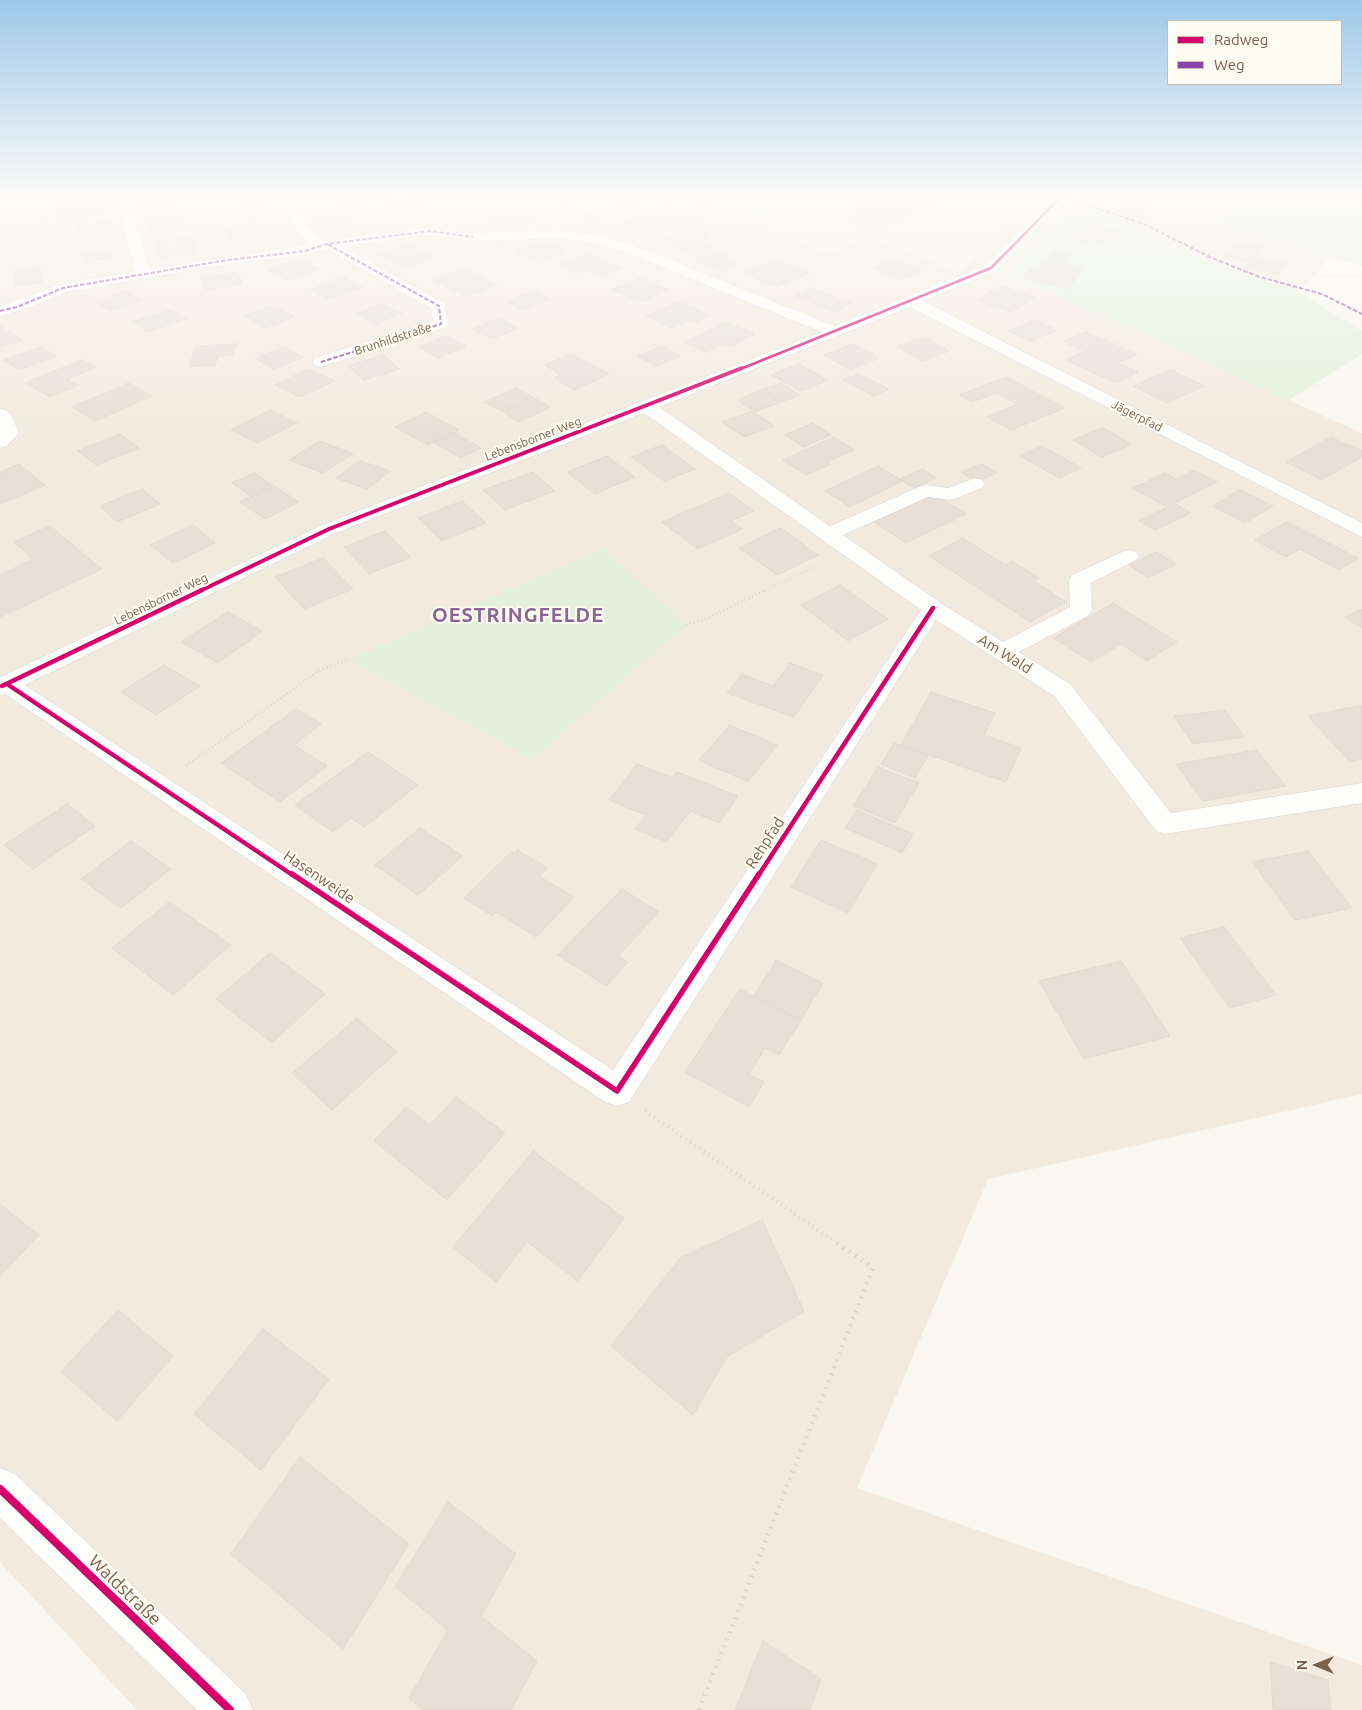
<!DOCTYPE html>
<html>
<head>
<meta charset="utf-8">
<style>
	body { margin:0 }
	#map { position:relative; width:1362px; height:1710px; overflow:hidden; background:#f9f7f0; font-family:Ubuntu,sans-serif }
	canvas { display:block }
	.legend { position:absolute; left:1167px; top:20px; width:175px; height:65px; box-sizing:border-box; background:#fffbf2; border:1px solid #c9bdb0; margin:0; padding:6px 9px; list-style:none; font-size:15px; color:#79614d }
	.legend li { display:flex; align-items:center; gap:10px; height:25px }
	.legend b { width:25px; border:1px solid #c9bdb0 }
	.north { position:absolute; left:1292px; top:1640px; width:50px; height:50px; -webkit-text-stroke:4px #fffbf2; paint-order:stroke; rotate:270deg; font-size:14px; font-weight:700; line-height:20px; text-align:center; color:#79614d }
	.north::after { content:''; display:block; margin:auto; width:18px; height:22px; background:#79614d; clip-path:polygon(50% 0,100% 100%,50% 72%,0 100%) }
</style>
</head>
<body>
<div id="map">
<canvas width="1362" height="1710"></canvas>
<ul class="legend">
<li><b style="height:6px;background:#d6006c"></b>Radweg</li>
<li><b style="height:6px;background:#8e44ad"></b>Weg</li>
</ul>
<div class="north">N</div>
</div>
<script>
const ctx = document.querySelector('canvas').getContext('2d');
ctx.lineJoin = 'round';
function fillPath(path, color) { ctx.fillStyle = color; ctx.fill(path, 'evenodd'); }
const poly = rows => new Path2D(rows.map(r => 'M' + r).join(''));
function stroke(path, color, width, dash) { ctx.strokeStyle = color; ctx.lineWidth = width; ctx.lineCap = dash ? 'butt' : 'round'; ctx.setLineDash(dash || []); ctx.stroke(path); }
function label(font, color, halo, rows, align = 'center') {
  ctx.font = font + ' Ubuntu,sans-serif'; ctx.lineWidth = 4; ctx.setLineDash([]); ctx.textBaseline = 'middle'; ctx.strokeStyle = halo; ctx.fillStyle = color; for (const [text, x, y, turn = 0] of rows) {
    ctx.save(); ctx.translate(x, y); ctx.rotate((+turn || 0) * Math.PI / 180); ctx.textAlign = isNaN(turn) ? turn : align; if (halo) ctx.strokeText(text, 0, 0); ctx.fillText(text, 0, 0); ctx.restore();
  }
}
const residential = poly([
	[0,197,1243,197,1209,218,1331,256,1299,292,1204,260,1136,226,1078,207,1009,273,1362,433,1362,1094,988,1179,857,1488,1362,1665,1362,1710,137,1710,0,1562]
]);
const education = poly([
	[554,197,980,197,1023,212,960,273,870,238,826,254,687,197,597,223]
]);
const green = poly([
	[719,197,767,197,791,205,754,220,706,201],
	[1243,197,1362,197,1362,266,1209,218],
	[1078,207,1136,226,1204,260,1299,292,1362,331,1362,354,1289,400,1008,273],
	[604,548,686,625,533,759,348,660]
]);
const building = poly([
	[146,197,165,197,171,208,140,213,134,199,146,197],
	[245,197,259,197,267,208,242,213,235,202,247,200,245,197],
	[401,197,402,199,374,202,371,198,401,197],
	[420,197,426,197,432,203,412,207,415,210,391,214,381,204,420,197],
	[472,197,501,197,475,201,472,197],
	[602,197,672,197,627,209,602,197],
	[883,197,958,197,872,230,842,218,854,214,846,210,883,197],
	[1131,202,1157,210,1142,218,1116,209,1131,202],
	[118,203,113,214,47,218,53,208,118,203],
	[617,205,627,209,593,220,583,215,617,205],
	[354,206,357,211,332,215,329,209,354,206],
	[658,209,679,217,644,230,624,222,658,209],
	[499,210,532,210,529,219,495,218,499,210],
	[692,213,704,217,695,221,705,225,697,228,708,233,701,235,687,230,677,234,669,230,676,228,664,223,692,213],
	[180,214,180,227,150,230,151,217,180,214],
	[347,215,354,226,324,231,317,220,347,215],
	[495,218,529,219,525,227,491,226,495,218],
	[108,220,113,229,81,234,77,225,108,220],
	[1085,222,1123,231,1107,246,1081,241,1087,235,1074,233,1085,222],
	[251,224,257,236,230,241,225,228,251,224],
	[687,230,711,239,683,250,659,241,687,230],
	[191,237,198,252,161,258,155,243,191,237],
	[542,241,567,251,540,262,515,253,542,241],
	[1235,242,1263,248,1255,257,1285,264,1277,275,1246,267,1251,262,1222,256,1235,242],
	[702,243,714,247,696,255,683,250,702,243],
	[409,244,435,257,403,268,378,255,409,244],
	[709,249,714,251,701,257,696,255,709,249],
	[109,250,112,258,84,263,81,255,109,250],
	[1056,250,1073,254,1066,262,1049,259,1056,250],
	[714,251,728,257,723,259,737,264,723,271,695,260,714,251],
	[588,254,621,268,602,276,586,269,576,273,559,265,588,254],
	[896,259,922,271,900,280,873,268,896,259],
	[300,260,319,269,288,280,269,270,300,260],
	[777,260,809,273,777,287,745,273,777,260],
	[1045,261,1083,268,1068,289,1024,277,1030,269,1038,271,1045,261],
	[40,267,42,282,16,286,14,271,40,267],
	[463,269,497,285,466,297,433,280,463,269],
	[237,272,242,284,206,290,201,278,237,272],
	[343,277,362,287,328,299,310,290,343,277],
	[639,278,668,290,641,302,612,290,639,278],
	[1001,286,1035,298,1010,312,976,300,1001,286],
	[811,288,851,303,835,312,795,296,811,288],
	[126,291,142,300,111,311,95,302,126,291],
	[534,291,549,299,522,310,506,302,534,291],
	[678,302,710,315,695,322,689,320,672,328,646,316,678,302],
	[381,304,402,313,376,324,356,314,381,304],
	[275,305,295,317,265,328,245,315,275,305],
	[171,310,186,319,148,332,133,322,171,310],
	[499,318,519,328,492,339,472,329,499,318],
	[1035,320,1057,330,1030,341,1008,331,1035,320],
	[724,322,755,334,731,347,723,343,707,352,684,343,724,322],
	[0,327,1,327,22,340,0,347,0,327],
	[1086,332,1137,354,1118,363,1138,372,1116,383,1066,360,1085,351,1063,342,1086,332],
	[446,336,466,346,438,358,419,347,446,336],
	[924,337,949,351,922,361,897,346,924,337],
	[237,344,233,355,218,356,215,365,189,367,196,346,237,344],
	[853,344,879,358,850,370,824,355,853,344],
	[662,346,680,356,656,366,637,356,662,346],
	[41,347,56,356,19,370,4,360,41,347],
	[285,347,303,358,273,369,255,358,285,347],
	[571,354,609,374,574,390,554,378,561,375,545,365,571,354],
	[383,355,400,369,364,380,348,366,383,355],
	[82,360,96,367,67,379,79,385,50,397,25,383,82,360],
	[799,364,828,380,801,391,771,375,799,364],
	[309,369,335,381,300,397,275,385,309,369],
	[1171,370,1205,386,1167,403,1133,386,1171,370],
	[858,374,889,389,874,396,843,380,858,374],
	[1006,377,1065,408,1011,430,987,417,1017,404,996,393,972,402,959,395,1006,377],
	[129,383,152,396,95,421,72,407,129,383],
	[781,383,800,395,781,402,762,390,781,383],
	[516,388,533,397,502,411,484,402,516,388],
	[762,390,781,402,755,412,737,400,762,390],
	[533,397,550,407,519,422,502,411,533,397],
	[270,410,297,423,257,443,231,430,270,410],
	[752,411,774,426,744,437,722,422,752,411],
	[426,412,459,430,427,445,395,427,426,412],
	[813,423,831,435,803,447,785,435,813,423],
	[1103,428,1132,444,1102,457,1073,440,1103,428],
	[454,433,481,448,461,458,433,442,454,433],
	[120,434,139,448,96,465,78,451,120,434],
	[834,437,854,450,827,462,831,464,806,475,783,460,834,437],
	[1331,437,1362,451,1362,457,1322,480,1286,462,1331,437],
	[320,441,353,454,322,473,289,460,320,441],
	[662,445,695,469,664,481,631,457,662,445],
	[1042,446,1081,468,1059,478,1020,456,1042,446],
	[607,456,635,477,595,494,567,472,607,456],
	[360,461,391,471,367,489,336,478,360,461],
	[19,464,45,485,0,504,0,472,19,464],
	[982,464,997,473,976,482,961,472,982,464],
	[878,466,903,481,850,507,825,491,878,466],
	[923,469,936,478,914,488,900,479,923,469],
	[1194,470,1217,482,1174,503,1191,513,1155,530,1139,521,1167,507,1133,488,1165,473,1176,479,1194,470],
	[533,472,555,491,505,510,483,490,533,472],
	[254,473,274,486,252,497,232,483,254,473],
	[274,486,299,502,265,519,240,502,274,486],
	[143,489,160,504,117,522,100,506,143,489],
	[1240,490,1273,506,1245,523,1212,506,1240,490],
	[729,493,754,511,731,521,743,529,698,549,662,522,729,493],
	[933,494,966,514,906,543,874,522,933,494],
	[462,501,486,523,442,541,418,518,462,501],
	[1287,522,1358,558,1339,570,1300,549,1286,557,1255,540,1287,522],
	[193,525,215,543,173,563,150,545,193,525],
	[50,526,102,569,0,617,0,575,33,559,14,542,50,526],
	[781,528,818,555,777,575,739,548,781,528],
	[385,531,411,557,369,574,344,547,385,531],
	[963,538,1005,565,1012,561,1039,578,1034,581,1066,602,1030,622,929,556,963,538],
	[1157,552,1176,564,1148,578,1129,565,1157,552],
	[323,558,353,589,304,609,275,577,323,558],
	[840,585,888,619,848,641,801,605,840,585],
	[1113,603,1177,642,1147,661,1121,644,1091,662,1053,638,1113,603],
	[1362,609,1362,628,1345,617,1362,609],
	[227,612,263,631,218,663,181,642,227,612],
	[790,663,823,675,794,717,727,693,742,674,773,686,790,663],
	[164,665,200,686,156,715,121,692,164,665],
	[931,692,995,713,984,735,1021,748,1006,782,901,745,931,692],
	[1362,705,1362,759,1350,762,1308,716,1362,705],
	[296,709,321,724,294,745,327,766,280,802,221,763,296,709],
	[1225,710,1244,737,1193,744,1174,716,1225,710],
	[730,725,777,745,748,782,699,760,730,725],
	[894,743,928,756,915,778,881,764,894,743],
	[1256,750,1286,786,1203,801,1176,764,1256,750],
	[368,752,418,785,364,827,351,818,333,832,295,805,368,752],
	[637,764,672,778,677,772,738,796,719,823,690,811,667,842,635,829,646,815,609,800,637,764],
	[878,767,919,783,895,823,853,806,878,767],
	[67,804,95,826,33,869,4,845,67,804],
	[857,810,913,834,902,853,845,828,857,810],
	[420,828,463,856,418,895,375,865,420,828],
	[821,840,877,864,848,913,791,887,821,840],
	[131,841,171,869,121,908,81,879,131,841],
	[517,850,548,868,539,876,574,897,536,937,496,912,492,916,464,898,512,851,514,853,517,850],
	[1308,851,1352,908,1295,920,1252,862,1308,851],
	[622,889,659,912,618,956,628,962,606,986,558,955,622,889],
	[169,902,231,945,173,995,112,948,169,902],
	[1224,927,1276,995,1230,1008,1180,938,1224,927],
	[270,953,325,994,272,1043,216,999,270,953],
	[776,960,823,983,801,1020,754,996,776,960],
	[1121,961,1170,1036,1084,1059,1039,981,1121,961],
	[740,989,801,1020,779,1055,765,1048,749,1074,764,1082,749,1107,685,1072,740,989],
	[357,1018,397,1052,332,1110,292,1073,357,1018],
	[456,1097,505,1133,447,1200,374,1141,406,1107,430,1125,456,1097],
	[533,1151,624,1218,578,1281,527,1242,496,1282,453,1247,533,1151],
	[0,1204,39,1235,0,1276,0,1204],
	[762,1220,804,1311,727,1357,693,1415,611,1346,680,1258,762,1220],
	[118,1310,173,1356,117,1421,61,1372,118,1310],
	[263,1329,329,1379,261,1470,194,1414,263,1329],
	[300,1457,409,1544,343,1649,231,1554,300,1457],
	[448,1502,516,1554,481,1616,537,1661,511,1710,424,1710,409,1698,448,1630,395,1587,448,1502],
	[763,1641,821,1679,810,1710,735,1710,763,1641],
	[1270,1662,1328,1680,1331,1710,1273,1710,1270,1662]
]);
const pathFar3 = poly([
	[833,219,822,215,867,197],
	[764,591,820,564]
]);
const pathFar2 = poly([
	[686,625,708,618,766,590],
	[186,766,320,670,348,660]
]);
const pathFar1 = poly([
	[645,1111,834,1241]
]);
const path = poly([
	[699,1710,873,1268,832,1240]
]);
const minor = poly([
	[1054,197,1068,197,996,271,923,301,1362,523,1362,537,910,307,659,407,830,526,919,487,926,485,948,488,975,478,982,480,985,484,982,488,957,498,950,500,928,497,843,535,941,603,1003,642,1070,607,1069,580,1072,575,1122,552,1129,550,1136,552,1139,556,1136,560,1091,583,1092,610,1089,615,1019,652,1070,684,1171,813,1362,783,1362,803,1165,834,1156,831,1054,696,936,620,629,1102,617,1106,605,1102,5,694,0,695,0,677,322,525,821,332,636,256,601,244,562,238,473,241,430,235,342,246,444,303,449,324,447,327,321,367,315,366,313,362,315,358,433,321,431,308,326,249,305,255,227,264,67,292,23,310,0,316,0,306,58,285,136,271,120,216,122,213,132,213,134,216,150,269,309,245,284,213,291,209,296,210,321,241,430,227,473,233,562,230,603,236,646,250,835,326,986,265,1054,197],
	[644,413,921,610,613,1070,25,685,336,533,644,413],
	[0,409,6,410,12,416,19,433,7,446,0,448,0,409],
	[0,1468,15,1474,246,1694,253,1710,197,1710,0,1518,0,1468]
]);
const quiet = poly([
	[1063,197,1144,224,1212,258,1260,277,1322,294,1362,314],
	[0,311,17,307,63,288,227,260,305,251,327,244,430,231,473,237],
	[321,362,441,324,439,306,327,244]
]);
const cyclewayFar4 = poly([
	[738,370,991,268,1061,197]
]);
const cyclewayFar3 = poly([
	[200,591,329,529,742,368]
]);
const cyclewayFar2 = poly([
	[7,684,294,876],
	[2,686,202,590],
	[758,876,933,608]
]);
const cyclewayFar1 = poly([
	[292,874,617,1091,759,874]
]);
const cycleway = poly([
	[0,1489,230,1710]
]);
const farStreetnames = [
	["Brunhildstraße",393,339,-18],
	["Jägerpfad",1137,416,27],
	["Lebensborner Weg",533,439,-21],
	["Lebensborner Weg",161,599,-26]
];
const streetNames = [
	["Am Wald",1005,654,32],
	["Rehpfad",765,843,-57],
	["Hasenweide",319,877,34]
];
const nearStreetnames = [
	["Waldstraße",125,1590,44]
];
const districtNames = [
	["OESTRINGFELDE",518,615]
];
fillPath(residential, '#f2eade');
fillPath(education, '#f7eff6');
fillPath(green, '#e4f0db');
fillPath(building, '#e6e0d7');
stroke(building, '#e2dbd1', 1);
stroke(minor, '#d9d4cd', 1);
stroke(pathFar3, '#dbd6d0', 2, [0.5, 2]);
stroke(pathFar2, '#dbd6d0', 2.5, [1, 3]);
stroke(pathFar1, '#dbd6d0', 4, [1, 4.5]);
stroke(path, '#dbd6d0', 4.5, [2, 5.5]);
fillPath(minor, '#fefefd');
stroke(quiet, '#8e44ad', 2, [4.5, 2]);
stroke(cyclewayFar4, '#d6006c', 2.5);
stroke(cyclewayFar3, '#d6006c', 4);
stroke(cyclewayFar2, '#d6006c', 4.5);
stroke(cyclewayFar1, '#d6006c', 5.5);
stroke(cycleway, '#d6006c', 8);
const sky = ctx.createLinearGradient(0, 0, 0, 436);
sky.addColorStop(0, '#9ec8e9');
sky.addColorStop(0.45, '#fcfbf8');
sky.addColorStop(1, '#fcfbf800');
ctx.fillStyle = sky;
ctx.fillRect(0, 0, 1362, 436);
label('12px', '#79614d', '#fffbf2', farStreetnames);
label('15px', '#79614d', '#fffbf2', streetNames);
label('18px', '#79614d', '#fffbf2', nearStreetnames);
ctx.letterSpacing = '1px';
label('bold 20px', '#8a6694', '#fffbf2', districtNames);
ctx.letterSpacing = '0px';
</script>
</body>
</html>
